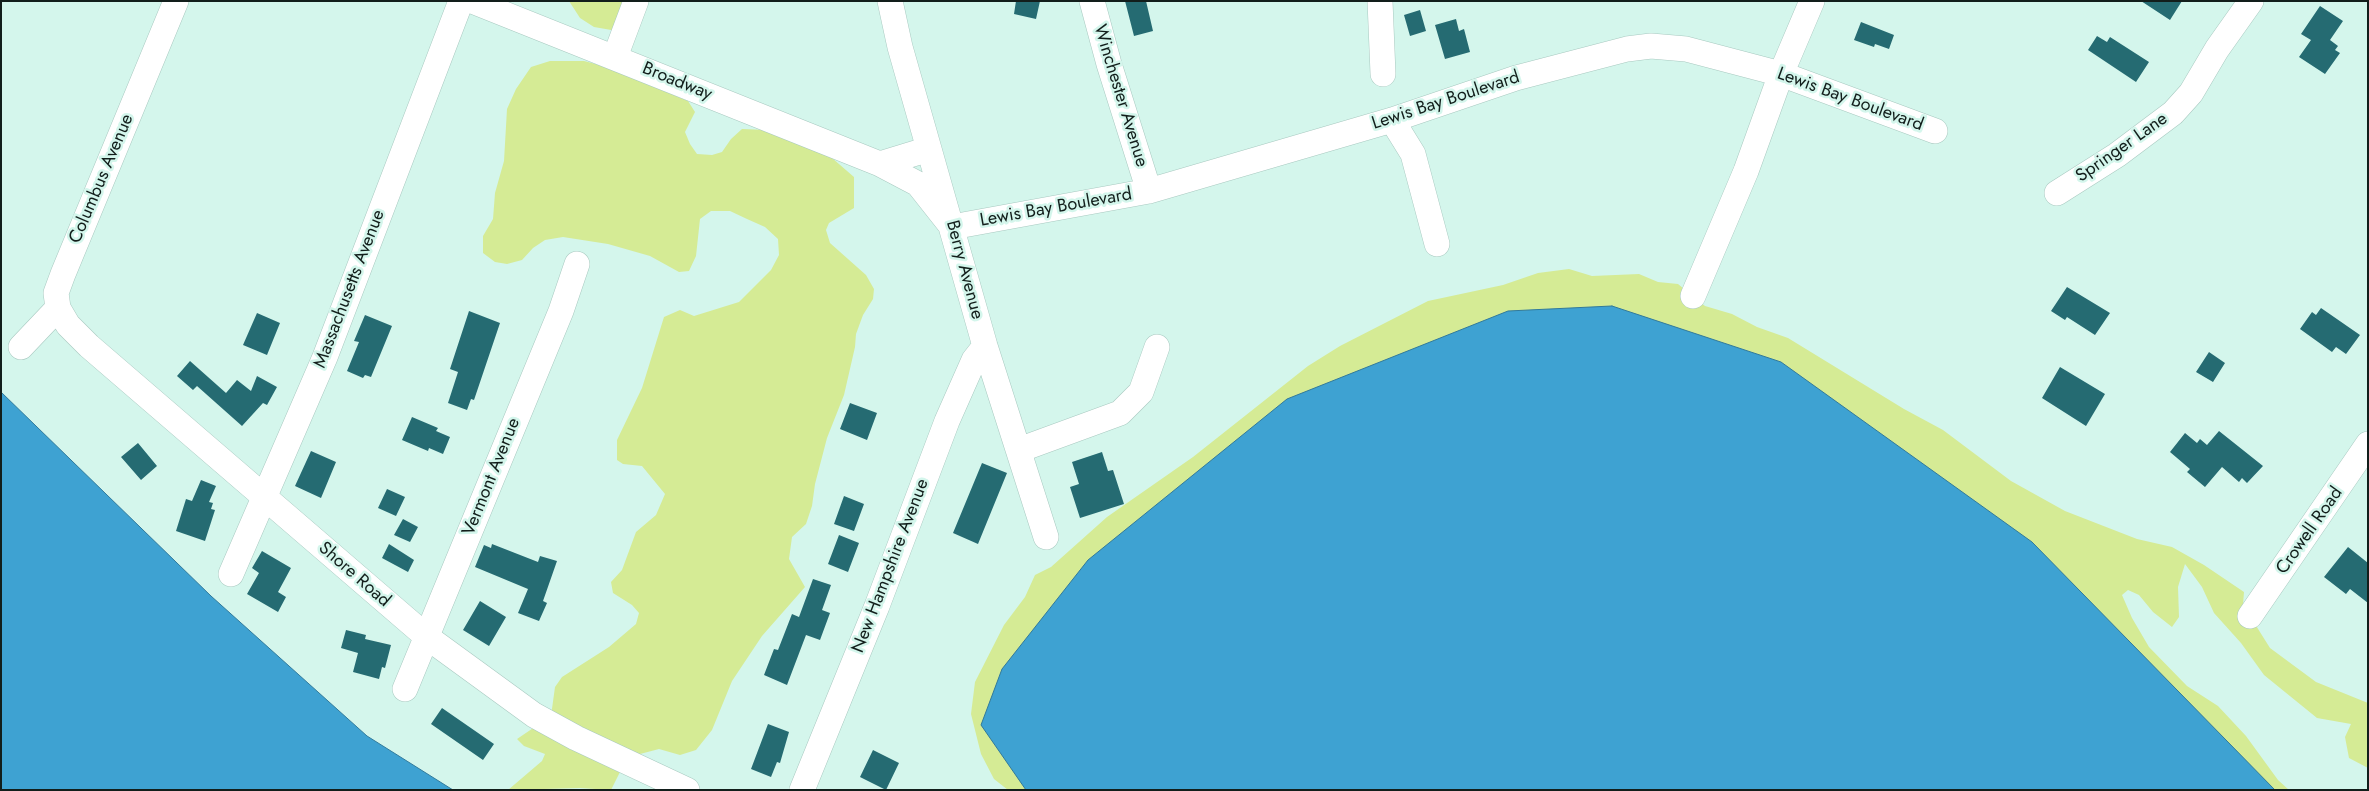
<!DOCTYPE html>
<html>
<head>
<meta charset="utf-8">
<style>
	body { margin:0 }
	#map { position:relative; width:2369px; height:791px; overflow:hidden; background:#d4f6ec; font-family:Jost,sans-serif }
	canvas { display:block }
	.frame { position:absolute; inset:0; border:2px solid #121e1b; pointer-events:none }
</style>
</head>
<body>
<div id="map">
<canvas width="2369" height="791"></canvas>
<div class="frame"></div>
</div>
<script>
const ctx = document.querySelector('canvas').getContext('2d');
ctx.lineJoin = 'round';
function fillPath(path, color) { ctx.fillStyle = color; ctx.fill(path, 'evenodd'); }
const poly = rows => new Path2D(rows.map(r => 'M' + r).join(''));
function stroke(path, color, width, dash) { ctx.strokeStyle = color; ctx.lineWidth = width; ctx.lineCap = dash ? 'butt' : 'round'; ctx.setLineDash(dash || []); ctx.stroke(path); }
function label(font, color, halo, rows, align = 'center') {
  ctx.font = font + ' Jost,sans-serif'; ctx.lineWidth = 5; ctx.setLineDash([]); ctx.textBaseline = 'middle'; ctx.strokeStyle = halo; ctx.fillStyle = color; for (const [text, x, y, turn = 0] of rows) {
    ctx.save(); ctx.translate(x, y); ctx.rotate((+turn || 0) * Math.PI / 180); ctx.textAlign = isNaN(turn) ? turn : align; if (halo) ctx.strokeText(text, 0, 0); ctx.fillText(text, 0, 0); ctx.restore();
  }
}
const green = poly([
	[569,1,637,1,617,31,594,27,580,18],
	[550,61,584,61,611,68,688,101,695,112,685,132,690,144,697,154,712,155,722,152,731,139,742,129,768,130,832,158,854,177,854,208,829,223,826,230,830,243,866,275,874,289,873,299,863,315,856,334,855,347,844,395,827,438,815,484,812,506,806,524,792,537,789,559,805,587,762,636,732,681,712,730,696,750,680,755,659,749,640,754,623,766,611,790,580,788,508,790,542,761,545,754,524,746,517,739,551,716,555,687,562,677,609,647,636,624,639,613,632,605,613,593,611,582,622,570,636,532,656,515,665,494,642,466,623,464,617,460,617,440,642,388,664,317,680,310,694,316,739,302,771,270,779,255,778,239,765,227,747,219,730,211,711,211,700,219,696,256,689,271,679,272,650,256,608,244,563,237,545,240,533,248,522,260,507,264,495,262,483,253,483,236,493,219,495,193,504,161,507,109,516,89,531,67],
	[1569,269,1592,276,1639,274,1658,282,1678,284,1705,306,1732,314,1757,327,1788,338,1904,409,1943,430,2011,481,2065,511,2137,539,2172,547,2204,565,2244,592,2243,605,2270,648,2316,682,2368,703,2368,768,2349,758,2345,737,2351,724,2317,718,2264,675,2241,643,2214,613,2202,587,2185,564,2178,587,2179,617,2172,627,2153,612,2139,595,2128,590,2122,595,2132,618,2149,647,2187,686,2218,706,2246,736,2278,780,2289,790,1008,790,994,779,981,754,971,714,975,682,1004,625,1025,597,1035,575,1051,567,1107,517,1193,457,1308,366,1340,346,1428,301,1503,285,1538,273]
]);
const water = poly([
	[1612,306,1781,362,2032,542,2275,790,1026,790,981,725,1002,669,1088,560,1287,399,1508,311,1612,306],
	[1,392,211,596,367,736,453,790,1,790,1,392]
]);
const building = poly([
	[1016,1,1040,1,1036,19,1014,14],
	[1125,1,1146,1,1153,31,1134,36],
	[2141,1,2182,1,2170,20],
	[2320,6,2343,21,2330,40,2338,46,2335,50,2340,53,2325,74,2299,57,2311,40,2301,34],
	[1420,10,1426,31,1410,36,1404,15],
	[1456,19,1459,31,1464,29,1470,52,1445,59,1435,25],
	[1861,22,1894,35,1889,49,1875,44,1874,47,1854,40],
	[2097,36,2107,42,2110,37,2149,62,2136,82,2088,50],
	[2067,287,2110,313,2095,335,2067,317,2065,320,2051,311],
	[2321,308,2360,335,2346,354,2336,347,2332,352,2300,329,2312,312,2316,315],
	[469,311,500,323,474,400,471,399,467,410,448,403,458,372,450,369],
	[257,313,280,323,267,355,243,345],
	[365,315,392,326,371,377,365,375,363,378,347,371,359,342,354,341],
	[2209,352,2225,363,2213,382,2196,372],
	[190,361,226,393,237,380,251,391,257,376,277,387,267,405,263,403,242,426,197,386,193,390,177,376],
	[2060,367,2105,394,2086,426,2042,398],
	[850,403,877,413,867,440,840,429],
	[412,417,438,428,436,431,450,437,443,454,429,448,428,451,402,440],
	[2219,431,2263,466,2247,483,2242,478,2239,482,2222,467,2205,487,2187,472,2190,469,2170,452,2185,433,2197,443,2200,439,2207,445],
	[138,443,157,466,141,480,121,457],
	[311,451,336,462,321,498,295,486],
	[1102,452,1108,471,1113,470,1124,504,1080,518,1070,487,1079,484,1072,462],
	[982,463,1007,473,978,544,953,533],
	[201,480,216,486,209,502,213,503,211,509,215,510,205,541,176,531,186,499,192,501],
	[387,489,405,497,396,516,378,508],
	[844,496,864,504,854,531,834,524],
	[403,519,418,527,410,542,394,535],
	[839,535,859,543,848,572,828,564],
	[389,544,414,560,408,572,382,558],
	[492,544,538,562,540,556,557,561,543,601,547,603,539,621,518,613,528,589,475,567,484,545,491,548],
	[2348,547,2368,563,2368,603,2350,589,2346,594,2324,577],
	[262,551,291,568,278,592,286,597,278,612,247,594,259,573,252,568],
	[813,579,831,585,822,610,830,613,820,640,806,635,787,685,764,675,774,649,778,650,792,614,799,617],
	[480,601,506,617,489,646,463,630],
	[346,630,366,635,365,639,391,645,385,668,382,667,379,679,353,672,358,653,341,648],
	[442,708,494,744,483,760,431,724],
	[768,724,789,732,780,763,777,762,771,777,751,769],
	[873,750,899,763,886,790,860,777]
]);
const minor = poly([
	[472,1,880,164,929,149],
	[890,1,900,47,985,346,1046,537],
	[1092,1,1109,64,1149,191],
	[1380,1,1383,74],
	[615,57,636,1],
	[1392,120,1413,154,1437,244],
	[880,164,918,184,952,227,1149,191,1392,120,1516,78,1627,49,1651,46,1686,49,1781,74,1935,131],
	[2057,193,2117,155,2173,113,2191,93,2217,49,2251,1],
	[1693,296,1746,171,1781,74,1812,1],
	[58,308,68,325,89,346,427,637,534,715,576,738,687,790],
	[21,347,58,308,56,293,63,274,176,1],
	[1019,450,1120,413,1141,392,1157,347],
	[231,574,325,357,461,1],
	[2250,616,2368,444],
	[405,689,561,311,577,264],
	[802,790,877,606,947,421,974,360,985,346]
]);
const streetNames = [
	["Broadway",677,82,22],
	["Winchester Avenue",1120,96,73],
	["Lewis Bay Boulevard",1850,100,20],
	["Lewis Bay Boulevard",1446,101,-18],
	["Springer Lane",2122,148,-35],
	["Columbus Avenue",102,179,-67],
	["Lewis Bay Boulevard",1056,208,-10],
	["Berry Avenue",964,270,75],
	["Massachusetts Avenue",350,289,-69],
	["Vermont Avenue",492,477,-68],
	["Crowell Road",2310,531,-55],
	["New Hampshire Avenue",891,566,-69],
	["Shore Road",354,575,41]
];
fillPath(green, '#d5eb95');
fillPath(water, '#3ea2d2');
stroke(water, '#317a9b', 1);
fillPath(building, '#256b72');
stroke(minor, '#a8c9c0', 26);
stroke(minor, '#fff', 25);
label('18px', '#121e1b', '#d4f6ec', streetNames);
</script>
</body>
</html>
